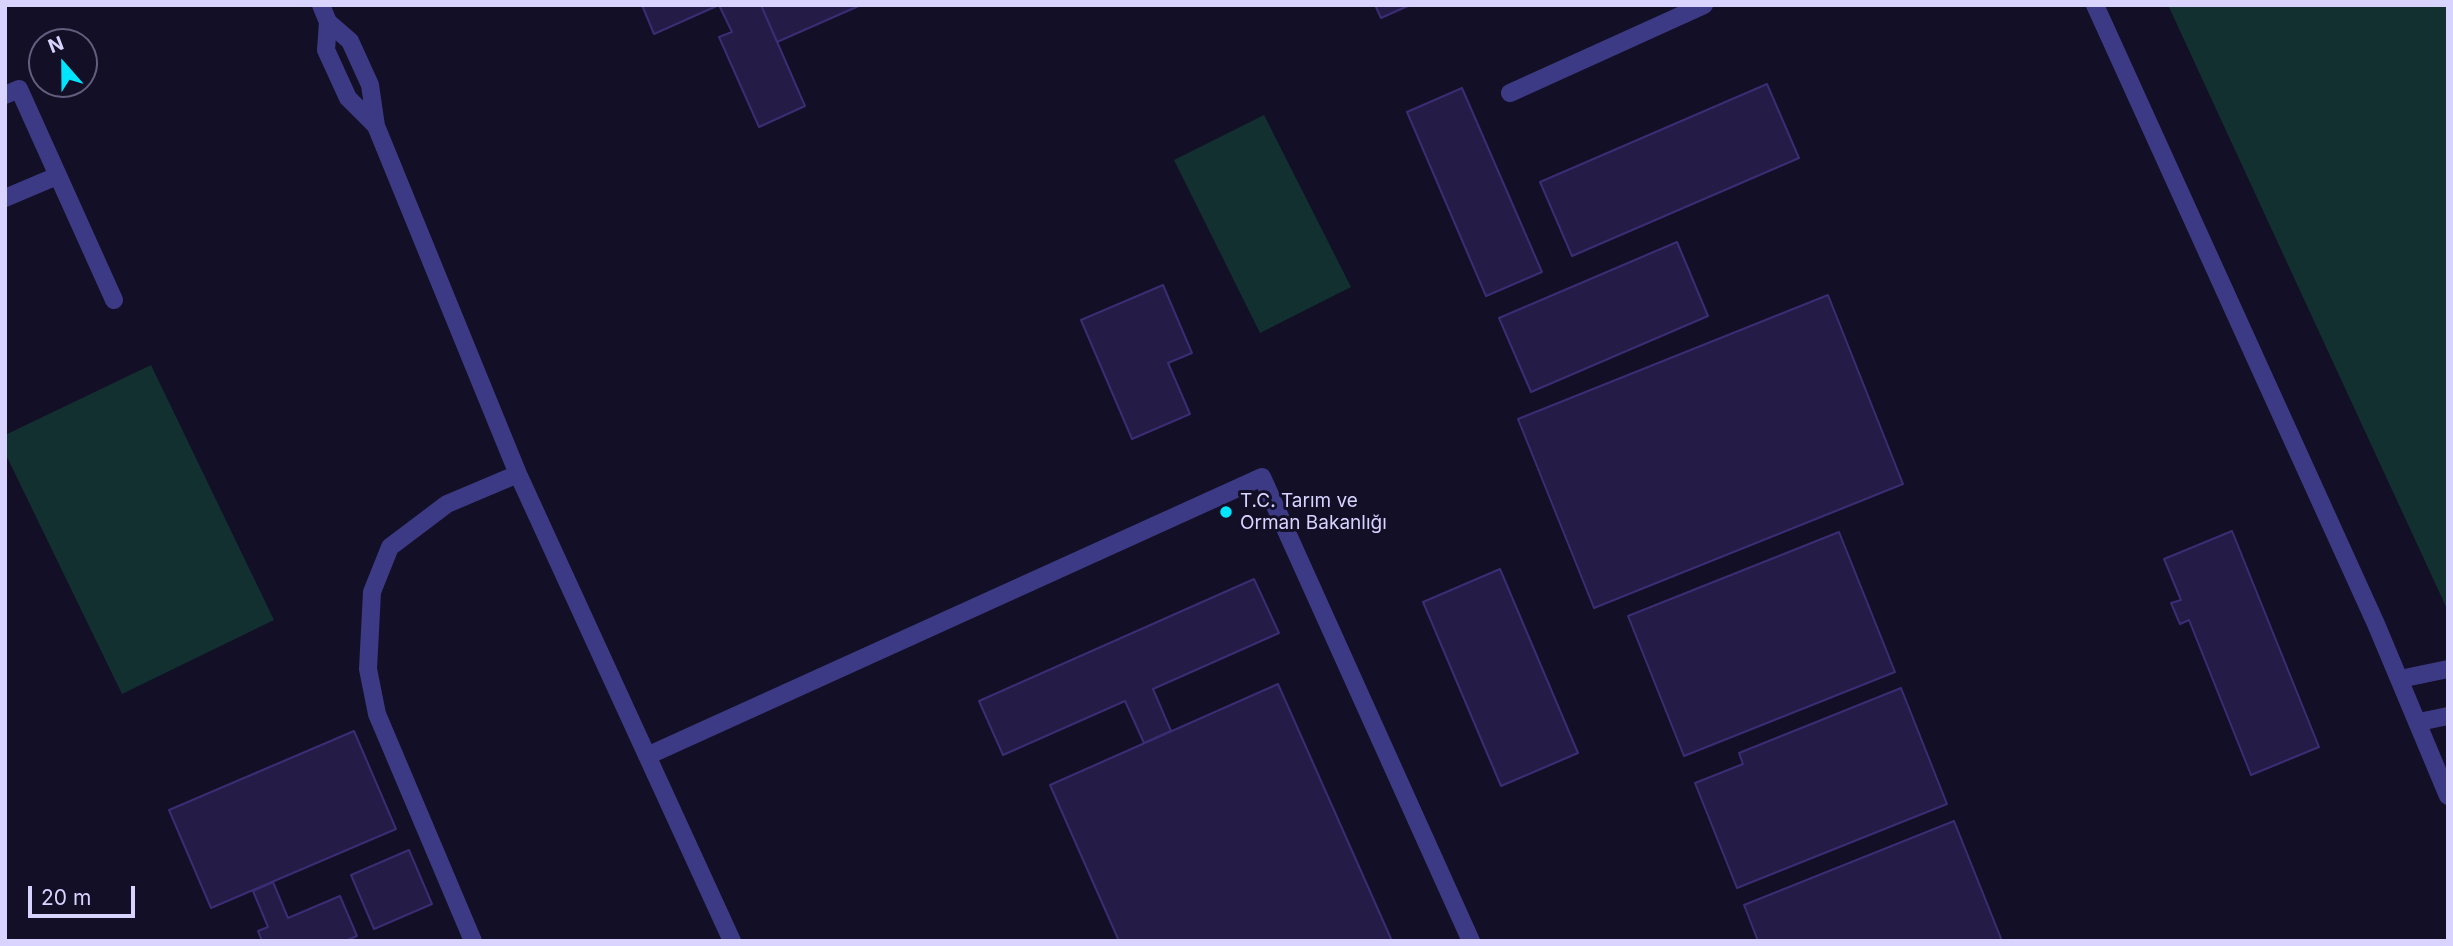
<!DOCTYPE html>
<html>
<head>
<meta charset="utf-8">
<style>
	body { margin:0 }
	#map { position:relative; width:2453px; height:946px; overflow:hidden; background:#130f26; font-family:Inter,sans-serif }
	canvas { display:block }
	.frame { position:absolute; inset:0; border:7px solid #d9d4ff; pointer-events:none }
	.north { position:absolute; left:28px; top:28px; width:70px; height:70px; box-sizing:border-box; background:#130f26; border:2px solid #625e7d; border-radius:50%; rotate:339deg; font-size:19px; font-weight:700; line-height:28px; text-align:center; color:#d9d4ff }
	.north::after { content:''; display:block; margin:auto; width:24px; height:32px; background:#00e5ff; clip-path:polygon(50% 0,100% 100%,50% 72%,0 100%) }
	.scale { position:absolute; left:28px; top:886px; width:107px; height:32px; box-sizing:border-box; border:4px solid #d9d4ff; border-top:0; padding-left:9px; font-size:21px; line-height:24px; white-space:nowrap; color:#d9d4ff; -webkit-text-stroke:5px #130f26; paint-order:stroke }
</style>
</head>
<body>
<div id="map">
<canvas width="2453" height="946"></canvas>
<div class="frame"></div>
<div class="north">N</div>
<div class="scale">20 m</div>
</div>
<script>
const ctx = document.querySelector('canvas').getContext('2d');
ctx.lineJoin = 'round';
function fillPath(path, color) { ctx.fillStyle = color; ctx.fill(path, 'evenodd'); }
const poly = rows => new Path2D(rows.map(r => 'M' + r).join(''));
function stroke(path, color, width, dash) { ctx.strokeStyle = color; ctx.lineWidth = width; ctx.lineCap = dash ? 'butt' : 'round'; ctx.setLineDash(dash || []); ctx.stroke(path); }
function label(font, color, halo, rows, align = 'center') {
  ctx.font = font + ' Inter,sans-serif'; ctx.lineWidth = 6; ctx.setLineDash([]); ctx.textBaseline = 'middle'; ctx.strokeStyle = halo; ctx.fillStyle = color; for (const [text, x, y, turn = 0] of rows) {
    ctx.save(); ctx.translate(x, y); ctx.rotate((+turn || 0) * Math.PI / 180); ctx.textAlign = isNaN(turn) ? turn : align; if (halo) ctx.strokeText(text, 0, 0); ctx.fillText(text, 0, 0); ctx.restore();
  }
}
const green = poly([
	[2168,5,2448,5,2448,611],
	[1264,115,1351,287,1260,333,1174,160],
	[151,365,274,620,122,694,5,453,5,435]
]);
const building = poly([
	[642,5,761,5,805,106,759,127,719,37,732,32,719,5,654,34,642,5],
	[761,5,861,5,777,42,761,5],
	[1375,5,1410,5,1381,18,1375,5],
	[1767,84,1799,158,1572,256,1540,182,1767,84],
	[1462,88,1542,272,1486,296,1407,112,1462,88],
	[1677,242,1708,316,1531,392,1499,318,1677,242],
	[1163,285,1192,353,1168,363,1190,414,1132,439,1081,320,1163,285],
	[1828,295,1903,484,1594,608,1518,419,1828,295],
	[2232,531,2319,747,2251,775,2189,620,2180,624,2171,603,2181,600,2164,559,2232,531],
	[1839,532,1895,672,1684,756,1628,616,1839,532],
	[1500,569,1578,753,1501,786,1423,602,1500,569],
	[1254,579,1279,633,1153,689,1171,731,1144,743,1125,701,1003,755,979,701,1254,579],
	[1278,684,1392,941,1119,941,1050,785,1278,684],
	[1901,688,1947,804,1737,888,1695,783,1743,764,1739,753,1901,688],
	[354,731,396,829,211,908,169,810,354,731],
	[1954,821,2002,941,1758,941,1744,905,1954,821],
	[409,850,432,904,374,929,351,875,409,850],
	[273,882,288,918,340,896,357,936,345,941,262,941,258,931,268,927,253,891,273,882]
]);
const lane = poly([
	[2400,679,2448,669],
	[2419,722,2448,716]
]);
const street = poly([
	[321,5,328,22,326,50,348,98,376,126],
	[2095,5,2376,624,2448,796],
	[328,22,350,41,370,85,376,126,518,474,732,941],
	[1510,93,1704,5],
	[5,95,19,89,114,300],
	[5,198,57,176],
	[647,756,1262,477,1471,941],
	[473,941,377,714,368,669,372,592,390,547,447,504,518,474]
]);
const markers = [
	[1226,512,7,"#00e5ff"]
];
const poiNames = [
	["T.C. Tarım ve",1240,501],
	["Orman Bakanlığı",1240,523]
];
fillPath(green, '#12302f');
fillPath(building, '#241b47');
stroke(building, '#3b2d73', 2);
stroke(lane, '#3d3a85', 18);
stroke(street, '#3d3a85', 18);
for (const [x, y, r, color] of markers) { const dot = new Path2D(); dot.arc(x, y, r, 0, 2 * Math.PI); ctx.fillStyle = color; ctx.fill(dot); stroke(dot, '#130f26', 2.5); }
label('19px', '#d9d4ff', '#130f26', poiNames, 'left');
</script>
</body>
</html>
